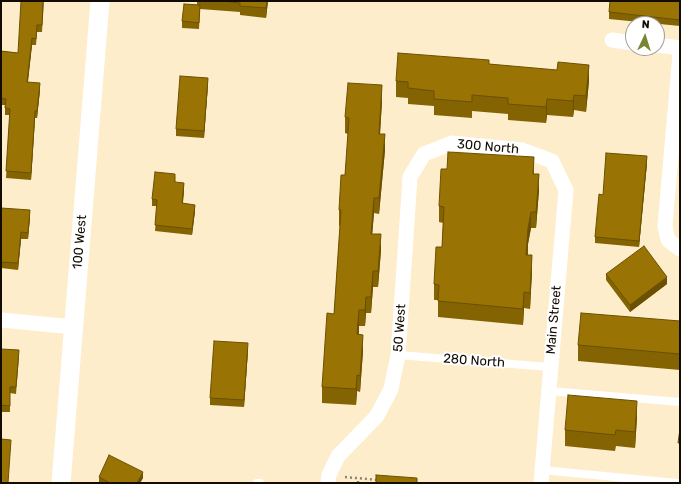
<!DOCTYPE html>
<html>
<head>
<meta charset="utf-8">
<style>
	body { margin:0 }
	#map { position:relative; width:681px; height:484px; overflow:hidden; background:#fdedcb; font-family:Rubik,sans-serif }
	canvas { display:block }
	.frame { position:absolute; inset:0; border:2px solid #120c03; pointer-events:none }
	.north { position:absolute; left:625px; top:16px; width:40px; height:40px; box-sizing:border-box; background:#fff; border:1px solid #a09e9a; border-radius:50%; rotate:4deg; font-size:11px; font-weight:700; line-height:16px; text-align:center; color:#120c03 }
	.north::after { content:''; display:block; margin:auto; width:14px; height:18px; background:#788634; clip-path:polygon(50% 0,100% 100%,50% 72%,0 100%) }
</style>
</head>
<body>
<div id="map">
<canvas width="681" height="484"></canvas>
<div class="frame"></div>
<div class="north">N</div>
</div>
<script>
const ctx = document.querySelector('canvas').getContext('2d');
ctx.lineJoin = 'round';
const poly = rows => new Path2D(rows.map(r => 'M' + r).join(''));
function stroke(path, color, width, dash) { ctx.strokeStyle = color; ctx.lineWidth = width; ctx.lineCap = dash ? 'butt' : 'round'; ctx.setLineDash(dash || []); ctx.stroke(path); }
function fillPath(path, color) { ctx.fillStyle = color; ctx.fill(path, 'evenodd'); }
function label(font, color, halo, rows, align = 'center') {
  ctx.font = font + ' Rubik,sans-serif'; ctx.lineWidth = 4; ctx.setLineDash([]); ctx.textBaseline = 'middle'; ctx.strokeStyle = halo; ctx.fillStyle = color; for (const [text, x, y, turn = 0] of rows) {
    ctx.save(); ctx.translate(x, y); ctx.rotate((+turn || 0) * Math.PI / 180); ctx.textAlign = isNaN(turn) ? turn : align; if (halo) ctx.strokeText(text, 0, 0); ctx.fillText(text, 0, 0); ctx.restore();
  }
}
const path = poly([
	[345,477,378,480],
	[358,483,358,478]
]);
const service = poly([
	[398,355,550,367],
	[550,391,680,402],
	[542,470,677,483],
	[257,483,260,483]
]);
const minor = poly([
	[612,40,633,43],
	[657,45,680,48],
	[680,54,665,226,668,240,680,249],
	[1,320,74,327],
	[328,483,329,475,338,456,377,416,391,389,398,355,410,177,424,154,452,143,522,150,552,161,566,190,541,483]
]);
const tertiary = poly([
	[61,483,100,1]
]);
const wall = poly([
	[44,1,42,32,37,32,36,45,32,45,28,82,40,90,37,118,35,118,31,180,6,178,10,115,5,115,5,105,1,105,1,51,18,53],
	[197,1,268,1,266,18,240,15,240,12,200,9,199,29,182,28,182,21,197,5],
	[680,1,680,26,609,19,609,12],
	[489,64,589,81,586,112,574,110,573,117,547,115,546,123,508,120,508,114,472,111,472,118,434,115,434,106,408,104,408,98,396,97,396,81],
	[208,84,204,138,176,136,176,129],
	[382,101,380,134,385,150,379,214,374,213,372,234,381,250,378,287,373,287,371,313,366,313,365,326,359,326,359,335,363,351,360,392,357,391,356,405,322,403,322,387,334,314,340,226,339,226,339,210,345,175,348,134,345,133,345,117],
	[647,163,639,247,595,243,595,237,603,195],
	[534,174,539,190,536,228,531,228,528,244,528,255,532,271,530,309,524,308,523,325,438,317,438,300,434,300,434,284,442,247,443,223,439,222,439,206],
	[175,182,184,190,183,203,195,211,192,235,155,231,157,206,152,206,152,199],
	[1,208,30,217,28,239,21,239,18,270,1,268],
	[606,274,667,284,630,312,606,280],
	[680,321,680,370,578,361,578,345],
	[1,349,19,357,16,394,10,393,10,412,1,412],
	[248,350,244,407,210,405,210,398],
	[637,417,635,448,616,446,615,451,565,446,565,430],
	[99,477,143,478,140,483,99,483]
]);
const shadedWall = poly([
	[267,1,268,1,266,18,266,8],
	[32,38,32,45,27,88,27,82],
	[589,65,589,81,586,112,586,96],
	[208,78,208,84,204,138,204,131],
	[40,83,40,90,37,118,37,111],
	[382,85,382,101,379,150,379,134],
	[574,95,574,110,573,117,573,101],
	[547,99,547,115,546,123,546,107],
	[35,111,35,118,31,180,31,173],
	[385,134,385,150,379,214,379,198],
	[647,156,647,163,639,247,639,241],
	[534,157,534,173,533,190,533,174],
	[539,174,539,190,536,228,536,212],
	[184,183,184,190,182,210,182,203],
	[374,198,374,213,371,250,371,234],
	[195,205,195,211,192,235,192,229],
	[30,210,30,217,28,239,28,233],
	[531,212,531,228,528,244,526,271,526,255,528,228],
	[21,232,21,239,18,270,18,263],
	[381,234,381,250,378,287,378,271],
	[532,255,532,271,530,309,530,293],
	[373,271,373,287,371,313,371,297],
	[667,277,667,284,630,312,630,305],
	[524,292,524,308,523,325,523,309],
	[366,297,366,313,365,326,365,310],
	[359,310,359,326,357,350,357,334],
	[363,335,363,351,360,392,360,376],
	[248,343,248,350,244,407,244,400],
	[357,375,357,391,356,405,356,389],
	[637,401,637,417,635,448,635,432],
	[143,472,143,478,140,483,137,483]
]);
const building = poly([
	[21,1,43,1,42,25,37,25,36,39,32,38,27,82,40,83,37,111,35,111,31,173,6,171,10,109,5,108,6,99,1,98,1,51,18,53,21,1],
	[221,1,267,1,266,8,240,6,240,3,221,1],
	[610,1,680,1,680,20,609,12,610,1],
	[184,4,200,5,199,23,182,21,184,4],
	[398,53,489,60,489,64,557,70,558,62,589,65,586,96,574,95,573,101,547,99,546,107,508,104,508,98,472,95,472,102,434,99,434,91,408,88,408,82,396,81,398,53],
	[180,76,208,78,204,131,176,129,180,76],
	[348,83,382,85,379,134,385,134,379,198,374,198,371,234,381,234,378,271,373,271,371,297,366,297,365,310,359,310,357,334,363,335,360,376,357,375,356,389,322,387,327,313,334,314,341,210,339,210,341,175,345,175,349,118,345,117,348,83],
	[448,152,534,157,533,174,539,174,536,212,531,212,528,228,526,255,532,255,530,293,524,292,523,309,438,301,439,285,434,284,436,247,442,247,444,207,439,206,441,169,447,169,448,152],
	[606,153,647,156,639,241,595,237,599,194,603,195,606,153],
	[155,172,175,174,175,182,184,183,182,203,195,205,192,229,155,225,157,200,152,199,155,172],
	[1,208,30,210,28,233,21,232,18,263,1,262,1,208],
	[644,246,667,277,630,305,606,274,644,246],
	[581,313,680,321,680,354,578,345,581,313],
	[214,341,248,343,244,400,210,398,214,341],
	[1,349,19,350,16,387,10,387,10,406,1,405,1,349],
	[568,395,637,401,635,432,616,430,615,435,565,430,568,395],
	[680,429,680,443,678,443,680,429],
	[1,439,11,440,8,483,1,483,1,439],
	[109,455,143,472,137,483,110,483,99,477,109,455],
	[376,475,417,478,417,483,376,483,376,475]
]);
const streetNames = [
	["300 North",488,147,5],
	["100 West",80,242,-85],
	["Main Street",554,320,-85],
	["50 West",400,328,-86],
	["280 North",474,361,4]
];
stroke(path, '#8f846d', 2.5, [2, 3]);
stroke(service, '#fff', 8);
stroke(minor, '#fff', 15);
stroke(tertiary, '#fff', 19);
fillPath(wall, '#846303');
fillPath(shadedWall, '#6b5003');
fillPath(building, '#997304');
stroke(building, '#6b5003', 1);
label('13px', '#120c03', '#fff', streetNames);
</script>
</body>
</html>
